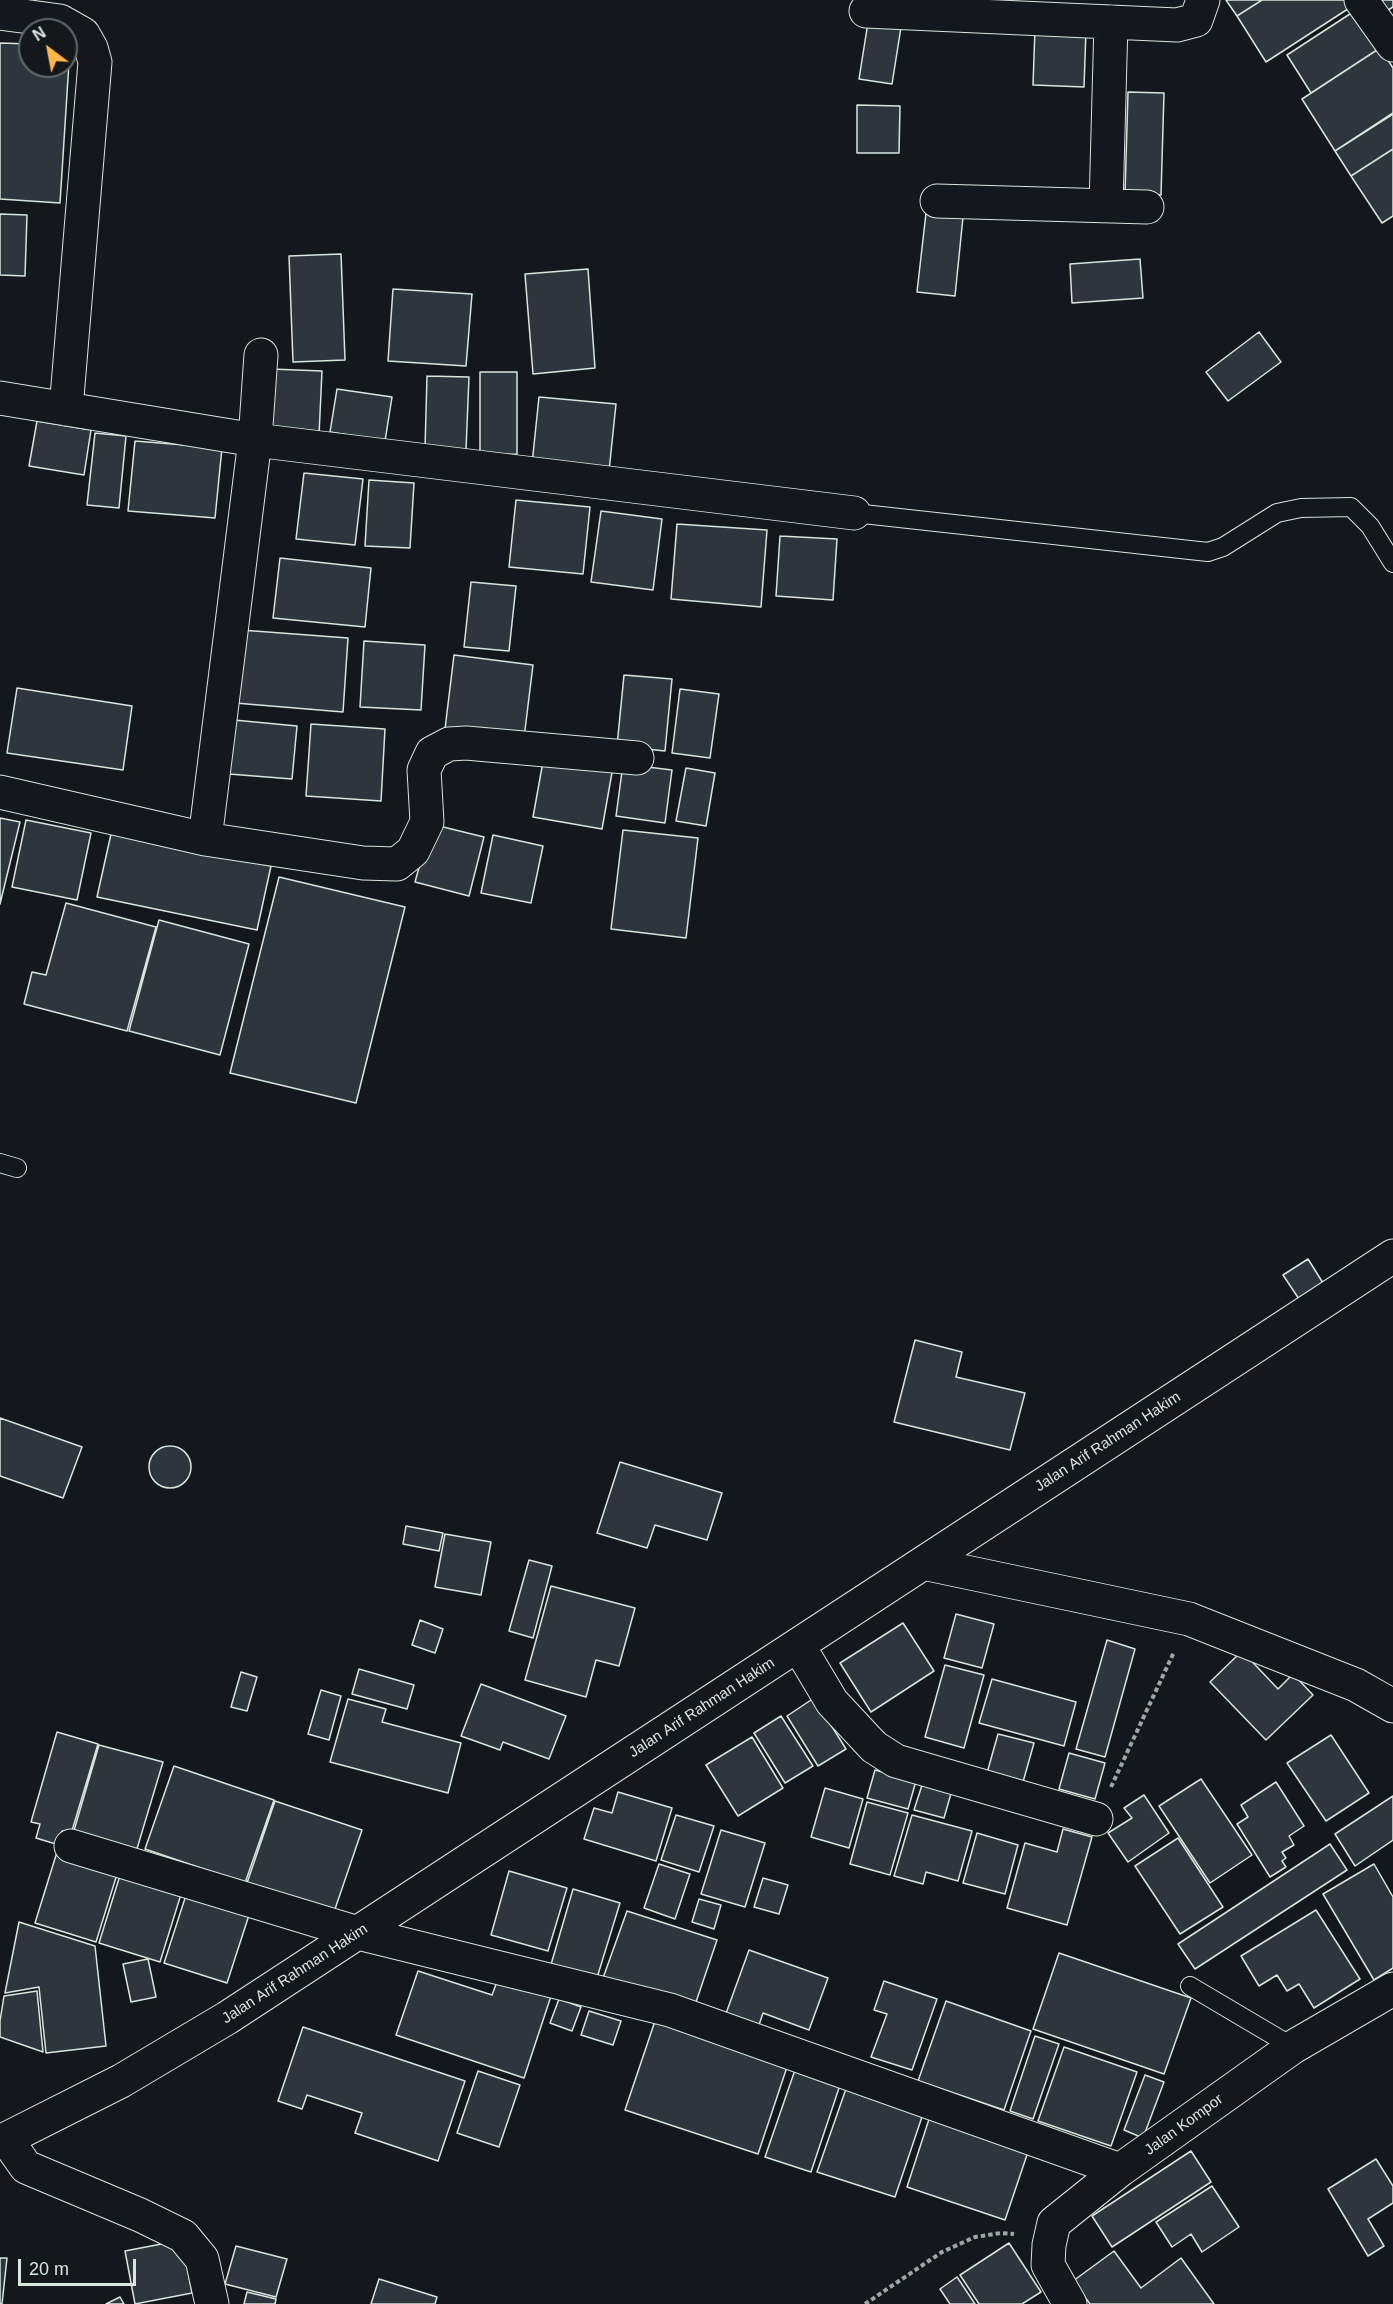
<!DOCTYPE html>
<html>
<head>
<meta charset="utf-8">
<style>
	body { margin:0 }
	#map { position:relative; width:1393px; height:2304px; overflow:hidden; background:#14181c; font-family:Helvetica,sans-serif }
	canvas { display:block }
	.north { position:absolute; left:18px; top:18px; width:60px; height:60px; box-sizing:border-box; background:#14181c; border:2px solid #626a69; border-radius:50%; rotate:328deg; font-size:16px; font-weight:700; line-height:24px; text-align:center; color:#d8e6dc }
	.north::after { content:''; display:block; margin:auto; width:21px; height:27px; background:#ffb74d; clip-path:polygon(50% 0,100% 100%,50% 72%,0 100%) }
	.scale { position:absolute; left:18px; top:2259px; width:118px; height:27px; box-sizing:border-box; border:3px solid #d8e6dc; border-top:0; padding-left:8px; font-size:18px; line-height:21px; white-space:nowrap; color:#d8e6dc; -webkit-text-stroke:4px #14181c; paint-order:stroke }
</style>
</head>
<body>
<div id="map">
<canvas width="1393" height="2304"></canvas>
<div class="north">N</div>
<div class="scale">20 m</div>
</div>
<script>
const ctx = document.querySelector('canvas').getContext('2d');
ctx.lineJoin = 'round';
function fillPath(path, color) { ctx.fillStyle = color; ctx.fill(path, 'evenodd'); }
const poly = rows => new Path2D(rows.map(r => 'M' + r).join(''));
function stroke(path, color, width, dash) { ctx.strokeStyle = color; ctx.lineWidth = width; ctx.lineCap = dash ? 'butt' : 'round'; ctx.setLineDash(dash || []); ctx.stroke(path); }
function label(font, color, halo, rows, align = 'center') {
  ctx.font = font + ' Helvetica,sans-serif'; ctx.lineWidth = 4.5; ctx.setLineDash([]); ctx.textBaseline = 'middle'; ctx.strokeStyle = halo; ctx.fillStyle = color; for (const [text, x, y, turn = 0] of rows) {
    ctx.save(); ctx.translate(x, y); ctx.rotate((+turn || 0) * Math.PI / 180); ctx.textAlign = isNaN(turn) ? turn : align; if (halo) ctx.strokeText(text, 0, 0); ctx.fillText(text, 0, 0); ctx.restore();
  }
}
const building = poly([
	[1226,0,1262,0,1237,16,1226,0],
	[1262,0,1350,0,1354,5,1266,62,1237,16,1262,0],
	[1366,0,1393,0,1393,7,1377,17,1366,0],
	[1356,10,1380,48,1311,93,1287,55,1356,10],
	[869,16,902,21,892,84,859,79,869,16],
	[1035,28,1086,30,1084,87,1033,85,1035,28],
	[0,43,30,44,30,66,66,66,66,47,70,47,60,203,0,199,0,43],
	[1380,48,1393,68,1393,113,1335,151,1302,99,1380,48],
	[1128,92,1164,93,1161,195,1125,194,1128,92],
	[857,105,900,106,899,153,857,153,857,105],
	[1393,114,1393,149,1351,176,1335,151,1393,114],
	[1393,149,1393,216,1382,223,1351,176,1393,149],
	[926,213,963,217,955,296,917,292,926,213],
	[0,214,27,215,25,276,0,275,0,214],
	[341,254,345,360,293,362,289,256,341,254],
	[1140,259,1143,298,1072,303,1070,264,1140,259],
	[588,269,595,368,533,374,525,274,588,269],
	[393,289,472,294,466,366,388,361,393,289],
	[1259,332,1281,362,1228,401,1206,372,1259,332],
	[271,369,322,371,319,435,268,433,271,369],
	[480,372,517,372,517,454,480,455,480,372],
	[427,376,469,377,466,450,425,448,427,376],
	[337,389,392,397,385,441,330,432,337,389],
	[539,397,616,404,609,471,532,464,539,397],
	[37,421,91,430,84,475,29,466,37,421],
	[95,433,126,436,119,508,87,505,95,433],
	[135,441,222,448,215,518,128,511,135,441],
	[304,473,363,479,355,545,296,539,304,473],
	[369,480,414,483,410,548,365,546,369,480],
	[516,500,590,507,583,574,509,567,516,500],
	[601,511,662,519,653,590,591,582,601,511],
	[677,524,767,530,761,607,671,599,677,524],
	[780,536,837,539,833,600,776,596,780,536],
	[280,558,371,568,365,627,273,618,280,558],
	[471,582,516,586,509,651,464,647,471,582],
	[241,630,348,638,343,712,235,703,241,630],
	[364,641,425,645,421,710,360,707,364,641],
	[454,655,533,665,524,738,445,729,454,655],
	[624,675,672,679,665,751,617,746,624,675],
	[17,688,132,706,123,770,7,753,17,688],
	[680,689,719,694,710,758,672,753,680,689],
	[234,720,297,726,292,779,229,774,234,720],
	[311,724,385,729,381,801,306,796,311,724],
	[544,756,613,767,602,829,533,817,544,756],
	[623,764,672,770,665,823,616,816,623,764],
	[686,768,715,773,706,826,676,821,686,768],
	[0,818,20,822,0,904,0,818],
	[26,820,91,833,77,900,12,887,26,820],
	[431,824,484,837,469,896,415,882,431,824],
	[623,830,698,838,686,938,611,929,623,830],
	[111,834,271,866,257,930,97,897,111,834],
	[493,835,543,846,531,903,481,893,493,835],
	[279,877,405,907,356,1103,230,1073,279,877],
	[66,903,156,927,127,1031,24,1004,32,972,46,975,66,903],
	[159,920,249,944,220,1055,129,1031,159,920],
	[1308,1259,1323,1283,1299,1299,1283,1275,1308,1259],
	[915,1340,962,1352,956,1377,1025,1393,1010,1450,894,1422,915,1340],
	[0,1418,82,1447,63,1498,0,1476,0,1418],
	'149 1467a21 21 0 1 1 42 0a21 21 0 1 1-42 0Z',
	[620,1462,722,1493,707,1540,655,1525,647,1548,597,1533,620,1462],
	[406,1526,443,1533,439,1551,403,1544,406,1526],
	[445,1534,491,1542,481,1595,435,1587,445,1534],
	[529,1560,552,1566,533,1638,509,1631,529,1560],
	[551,1586,635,1608,619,1666,596,1660,586,1697,525,1680,551,1586],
	[956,1614,994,1624,982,1668,944,1658,956,1614],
	[420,1620,443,1629,435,1653,412,1645,420,1620],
	[903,1623,934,1671,871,1712,840,1663,903,1623],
	[1107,1640,1135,1649,1105,1757,1076,1749,1107,1640],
	[1242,1651,1278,1689,1293,1674,1313,1695,1266,1740,1210,1682,1242,1651],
	[945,1665,984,1675,964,1748,925,1737,945,1665],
	[359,1669,414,1685,407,1709,352,1694,359,1669],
	[241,1672,257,1677,247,1711,231,1707,241,1672],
	[992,1679,1076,1702,1064,1746,979,1723,992,1679],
	[481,1684,566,1716,549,1759,503,1742,500,1750,461,1736,481,1684],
	[321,1690,341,1696,329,1740,308,1734,321,1690],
	[814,1698,846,1749,818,1766,787,1716,814,1698],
	[348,1699,386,1709,382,1722,461,1743,448,1793,330,1762,348,1699],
	[781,1716,813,1766,785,1783,754,1733,781,1716],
	[57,1732,98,1744,71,1834,62,1831,59,1845,36,1838,40,1824,31,1822,57,1732],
	[998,1734,1034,1743,1023,1782,987,1773,998,1734],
	[1331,1735,1369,1793,1326,1821,1287,1763,1331,1735],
	[752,1737,783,1788,738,1816,706,1765,752,1737],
	[99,1745,163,1762,136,1852,73,1834,99,1745],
	[1069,1753,1105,1763,1095,1799,1059,1789,1069,1753],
	[174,1766,274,1800,245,1883,145,1849,174,1766],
	[875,1770,916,1781,908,1809,867,1798,875,1770],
	[1201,1779,1252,1855,1210,1883,1159,1806,1201,1779],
	[923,1782,952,1790,944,1818,914,1810,923,1782],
	[1276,1782,1304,1826,1289,1836,1294,1845,1282,1852,1286,1858,1282,1861,1286,1867,1270,1877,1237,1824,1248,1817,1241,1805,1276,1782],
	[825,1788,863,1799,849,1848,811,1837,825,1788],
	[618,1792,672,1808,656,1861,584,1839,594,1808,612,1813,618,1792],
	[1144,1795,1169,1833,1128,1862,1108,1833,1132,1818,1124,1808,1144,1795],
	[1393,1796,1393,1840,1355,1866,1335,1834,1393,1796],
	[275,1801,362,1830,334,1912,247,1883,275,1801],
	[867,1802,908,1813,890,1875,850,1864,867,1802],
	[676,1815,714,1826,699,1872,661,1860,676,1815],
	[912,1815,972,1831,958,1881,926,1872,923,1884,894,1876,912,1815],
	[1063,1829,1092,1837,1067,1925,1007,1908,1025,1843,1057,1852,1063,1829],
	[721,1830,765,1843,745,1907,701,1894,721,1830],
	[977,1833,1018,1845,1005,1894,963,1883,977,1833],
	[1178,1838,1223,1907,1180,1934,1135,1866,1178,1838],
	[1330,1844,1347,1870,1195,1969,1178,1944,1330,1844],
	[57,1852,118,1871,96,1942,35,1923,57,1852],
	[659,1864,690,1874,675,1919,644,1908,659,1864],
	[1374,1864,1393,1897,1393,1968,1374,1980,1323,1894,1374,1864],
	[509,1871,567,1888,548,1951,491,1935,509,1871],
	[121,1872,182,1891,160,1962,99,1943,121,1872],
	[763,1878,788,1885,779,1914,754,1907,763,1878],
	[573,1889,620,1903,596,1981,550,1968,573,1889],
	[187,1892,250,1912,227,1983,164,1963,187,1892],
	[699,1899,721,1905,714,1929,692,1922,699,1899],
	[1316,1910,1360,1979,1314,2008,1299,1984,1287,1991,1277,1975,1259,1986,1241,1956,1316,1910],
	[627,1911,717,1940,694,2008,603,1978,627,1911],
	[19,1922,95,1946,106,2046,46,2053,39,1987,5,1993,19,1922],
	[749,1950,828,1978,809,2030,763,2013,757,2031,724,2019,749,1950],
	[1059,1953,1191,1998,1164,2074,1033,2029,1059,1953],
	[148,1959,156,1997,131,2002,123,1964,148,1959],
	[418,1971,492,1995,498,1979,551,1996,524,2078,396,2035,418,1971],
	[884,1981,937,1999,912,2070,871,2057,887,2014,874,2010,884,1981],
	[37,1991,43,2052,0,2037,0,2021,4,1996,37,1991],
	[559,1999,581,2007,572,2031,550,2023,559,1999],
	[946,2001,1031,2031,1004,2110,918,2081,946,2001],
	[589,2011,621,2021,613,2045,581,2035,589,2011],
	[655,2021,788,2064,758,2154,625,2110,655,2021],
	[303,2027,465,2081,438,2161,355,2133,362,2113,307,2095,302,2109,278,2101,303,2027],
	[1035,2036,1059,2044,1033,2119,1010,2111,1035,2036],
	[1064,2047,1137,2072,1111,2146,1038,2121,1064,2047],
	[796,2067,841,2082,811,2172,765,2157,796,2067],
	[478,2071,520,2085,499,2147,457,2133,478,2071],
	[1145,2075,1164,2082,1143,2138,1124,2130,1145,2075],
	[848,2083,925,2108,895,2197,817,2172,848,2083],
	[931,2113,1030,2146,1005,2220,907,2187,931,2113],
	[1191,2151,1211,2182,1112,2247,1092,2216,1191,2151],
	[1376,2159,1393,2186,1393,2203,1368,2219,1384,2246,1368,2256,1328,2189,1376,2159],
	[1212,2186,1239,2227,1202,2252,1191,2234,1172,2247,1156,2222,1212,2186],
	[182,2240,192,2293,135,2304,125,2251,182,2240],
	[1009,2243,1041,2292,1022,2304,979,2304,960,2275,1009,2243],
	[236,2246,287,2259,276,2297,225,2284,236,2246],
	[1114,2251,1141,2288,1181,2258,1214,2304,1090,2304,1073,2281,1114,2251],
	[0,2258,7,2258,2,2304,0,2304,0,2258],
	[957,2277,975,2304,950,2304,940,2289,957,2277],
	[379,2279,437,2297,435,2304,371,2304,379,2279],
	[247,2292,276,2299,275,2304,244,2304,247,2292],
	[120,2297,124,2304,106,2304,120,2297]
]);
const path = poly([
	[1111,1787,1174,1652],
	[865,2304,942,2252,975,2237,1001,2233,1014,2234]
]);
const service = poly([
	[854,513,1208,552,1223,547,1277,513,1301,508,1351,507,1370,526,1393,563],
	[0,1163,17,1168],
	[1190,1986,1293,2047]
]);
const minor = poly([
	[1361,0,1393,45],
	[866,11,1177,25,1196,20,1203,0],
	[0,13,60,21,83,34,91,48,95,62,66,409],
	[937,201,1147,207],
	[1106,206,1111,22],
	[0,398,255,440,854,513],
	[0,792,205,839,363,863,397,864,413,851,427,822,424,770,432,753,449,744,466,743,637,758],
	[205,839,255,440,261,355],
	[923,1563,1189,1619,1356,1685,1393,1706],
	[798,1645,832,1702,874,1747,896,1761,1096,1819],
	[71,1846,358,1933,670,2010,1120,2170],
	[7,2140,26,2167,140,2215,183,2236,202,2259,212,2304],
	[0,2142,121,2081,227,2018,1393,1256],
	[1070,2304,1048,2265,1049,2245,1054,2223,1120,2170,1293,2047,1393,1989]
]);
const streetNames = [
	["Jalan Arif Rahman Hakim",1108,1442,-33],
	["Jalan Arif Rahman Hakim",702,1708,-33],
	["Jalan Arif Rahman Hakim",295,1974,-33],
	["Jalan Kompor",1184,2125,-36]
];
fillPath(building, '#2c363c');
stroke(building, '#d8e6dc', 1.5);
stroke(service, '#d8e6dc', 20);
stroke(minor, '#d8e6dc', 35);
stroke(path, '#9da8a2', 4, [4.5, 3]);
stroke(service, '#14181c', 18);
stroke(minor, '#14181c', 33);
label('15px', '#d8e6dc', '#14181c', streetNames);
</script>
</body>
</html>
